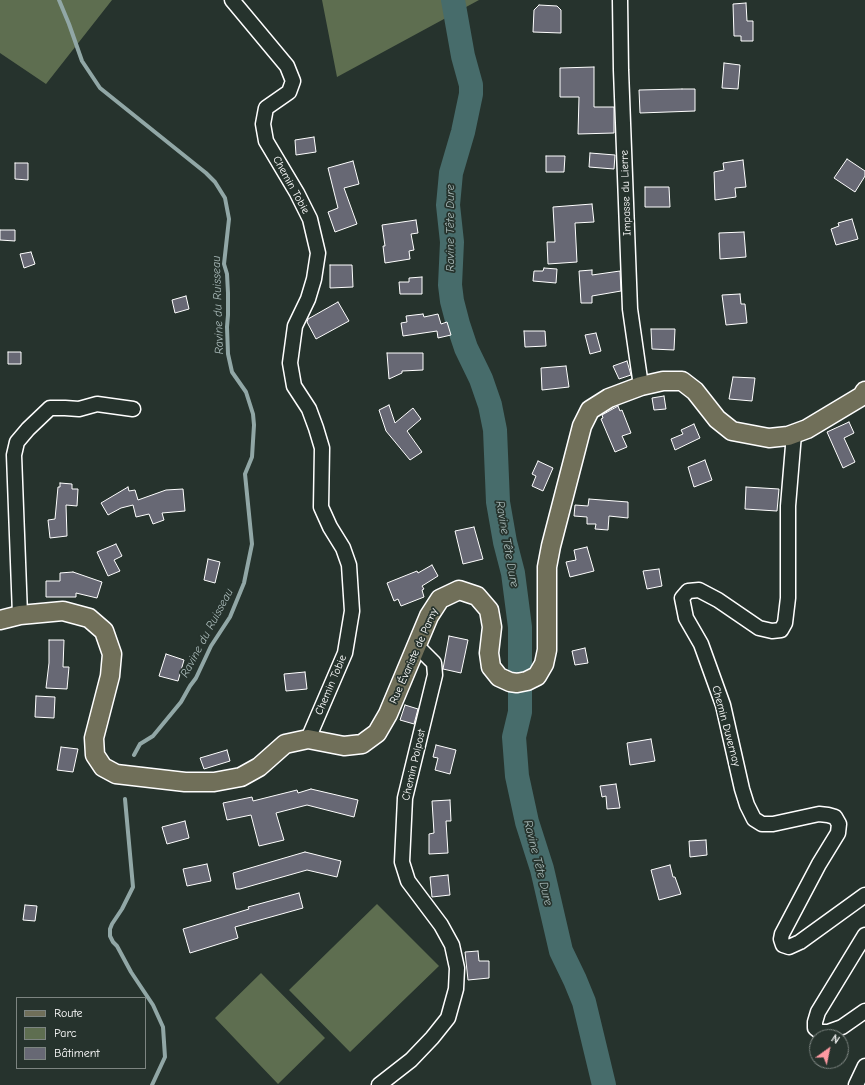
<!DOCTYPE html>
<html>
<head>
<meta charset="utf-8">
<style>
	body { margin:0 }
	#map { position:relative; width:865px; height:1085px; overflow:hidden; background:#26332d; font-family:"Comic Neue",sans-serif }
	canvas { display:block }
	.legend { position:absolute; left:16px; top:997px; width:130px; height:72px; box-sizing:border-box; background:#26332d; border:1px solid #7d8581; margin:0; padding:5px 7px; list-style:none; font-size:12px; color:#fff }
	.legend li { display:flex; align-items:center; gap:8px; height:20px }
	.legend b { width:20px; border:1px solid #7d8581 }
	.north { position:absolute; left:809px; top:1029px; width:40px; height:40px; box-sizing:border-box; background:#26332d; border:1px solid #7d8581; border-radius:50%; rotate:33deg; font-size:11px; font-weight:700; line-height:16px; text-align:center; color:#fff }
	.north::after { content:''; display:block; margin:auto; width:14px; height:18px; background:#ff9aa2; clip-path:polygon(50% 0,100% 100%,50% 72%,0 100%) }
</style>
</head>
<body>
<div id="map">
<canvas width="865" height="1085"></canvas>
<ul class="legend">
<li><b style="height:5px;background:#706f59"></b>Route</li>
<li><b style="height:11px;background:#5e6e50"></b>Parc</li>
<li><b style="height:11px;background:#676874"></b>Bâtiment</li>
</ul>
<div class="north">N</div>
</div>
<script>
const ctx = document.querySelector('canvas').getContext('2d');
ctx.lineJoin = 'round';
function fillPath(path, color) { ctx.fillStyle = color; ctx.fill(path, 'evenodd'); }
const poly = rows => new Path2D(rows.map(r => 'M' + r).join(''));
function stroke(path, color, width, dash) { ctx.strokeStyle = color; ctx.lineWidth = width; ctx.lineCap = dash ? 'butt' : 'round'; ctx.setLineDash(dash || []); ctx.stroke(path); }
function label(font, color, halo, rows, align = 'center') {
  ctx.font = font + ' "Comic Neue",sans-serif'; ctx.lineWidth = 3.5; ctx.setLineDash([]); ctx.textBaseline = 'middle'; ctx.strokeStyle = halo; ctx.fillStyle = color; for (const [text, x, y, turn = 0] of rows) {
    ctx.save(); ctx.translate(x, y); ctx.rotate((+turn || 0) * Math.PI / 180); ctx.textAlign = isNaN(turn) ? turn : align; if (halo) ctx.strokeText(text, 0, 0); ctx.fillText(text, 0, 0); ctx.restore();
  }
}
const green = poly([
	[0,0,112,0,46,84,0,53],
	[322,0,479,0,337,77],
	[377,904,439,966,350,1052,289,990],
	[261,973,325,1038,278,1084,215,1018]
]);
const stream = poly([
	[59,0,69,24,82,61,100,88,206,173,215,182,225,198,229,219,224,264,227,274,228,293,228,315,227,327,228,354,232,372,246,392,253,414,254,425,252,457,245,474,252,544,244,583,230,617,211,646,196,678,190,686,181,702,153,736,140,744,134,755],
	[125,799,133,887,122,909,112,924,110,929,110,936,113,942,117,946,131,972,153,1005,163,1027,165,1057,152,1085]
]);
const river = poly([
	[453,0,463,56,471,85,471,94,463,132,451,173,448,205,452,242,450,285,452,301,458,324,466,348,481,379,490,405,495,430,498,502,505,542,513,573,520,627,520,712,514,737,517,776,527,822,542,869,561,951,575,980,584,1002,604,1085]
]);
const building = poly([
	[746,3,747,21,753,21,753,41,741,41,741,36,734,36,733,4,746,3],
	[539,5,557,6,561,10,561,33,533,32,534,10,539,5],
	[724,63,740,65,738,89,722,88,724,63],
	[594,67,594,107,614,107,614,133,578,134,579,97,560,97,560,68,594,67],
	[682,89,695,89,695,111,640,113,639,90,682,89],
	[314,137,316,152,296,155,295,140,314,137],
	[590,153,615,155,614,169,589,167,590,153],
	[546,156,565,156,564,172,546,172,546,156],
	[847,159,865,171,865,176,855,192,834,178,847,159],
	[743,160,746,187,735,188,736,197,715,200,714,172,724,170,723,163,743,160],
	[353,161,359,184,344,188,357,224,335,232,328,212,338,208,328,168,353,161],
	[15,163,28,163,28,180,15,179,15,163],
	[645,187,669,187,670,207,645,207,645,187],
	[592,204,594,222,575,223,577,262,548,264,547,242,555,242,553,207,592,204],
	[852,219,858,239,836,245,831,229,839,226,838,223,852,219],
	[416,220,418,233,411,234,414,250,409,251,410,259,385,263,383,246,385,246,382,225,416,220],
	[0,230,15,230,15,241,0,240,0,230],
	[744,232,746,257,720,259,719,233,744,232],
	[31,252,35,264,24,268,20,254,31,252],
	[330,265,352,265,353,287,330,288,330,265],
	[544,268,557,269,556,283,533,281,534,271,543,271,544,268],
	[592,270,592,275,620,271,621,291,592,296,592,303,581,303,579,271,592,270],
	[422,277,422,294,400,294,399,282,409,282,409,278,422,277],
	[740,294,741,304,745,304,747,323,726,325,722,295,740,294],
	[186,296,189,309,175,313,172,300,186,296],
	[338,302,349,321,316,339,307,322,308,319,338,302],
	[423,314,424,317,438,314,441,324,447,322,451,335,438,338,437,331,403,336,401,323,407,322,406,316,423,314],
	[651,329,675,329,674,350,652,349,651,329],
	[524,331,545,331,546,346,525,347,524,331],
	[596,333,601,351,590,354,585,335,596,333],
	[8,352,21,352,21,364,8,364,8,352],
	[387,353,423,353,423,370,402,371,402,373,389,379,387,353],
	[627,361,631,375,619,379,613,366,627,361],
	[566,366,569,387,542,390,541,368,566,366],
	[733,377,755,378,752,401,729,399,733,377],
	[664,396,666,409,654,410,652,398,664,396],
	[389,405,395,423,413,408,421,419,407,431,422,452,410,460,386,431,379,410,389,405],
	[618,406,620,411,622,410,631,433,622,436,627,447,615,452,601,419,603,418,602,415,618,406],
	[849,422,854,433,844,438,855,462,843,468,827,432,849,422],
	[694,424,700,438,675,450,671,439,683,434,681,430,694,424],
	[705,460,712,480,694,487,688,467,705,460],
	[538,461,553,468,543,491,532,486,536,476,532,474,538,461],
	[60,483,72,484,72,489,78,489,77,506,66,505,67,536,50,538,48,520,55,519,58,487,60,487,60,483],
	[128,487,129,491,135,490,138,500,166,490,183,489,185,511,162,513,164,520,153,524,149,514,136,517,133,505,121,508,108,515,101,503,128,487],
	[746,487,779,489,777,511,745,509,746,487],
	[589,499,628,502,628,518,609,516,608,530,595,529,596,524,587,524,587,517,574,516,575,505,588,506,589,499],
	[474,527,483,559,463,564,455,531,474,527],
	[116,544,122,556,114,560,120,571,108,576,97,552,116,544],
	[587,547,594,571,570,577,566,562,576,560,574,550,587,547],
	[208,559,220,562,215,583,204,580,208,559],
	[432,565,438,576,422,586,424,589,422,590,424,597,401,606,398,599,394,601,387,583,417,571,418,573,432,565],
	[659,569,662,586,647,589,643,571,659,569],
	[73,572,102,582,97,598,76,593,76,597,46,597,46,581,60,581,60,573,73,572],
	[449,636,468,640,461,673,443,669,449,636],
	[49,640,64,640,63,667,69,667,67,689,46,688,49,663,49,640],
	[585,648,588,663,575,665,572,651,585,648],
	[166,654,184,660,178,681,159,676,166,654],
	[305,672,307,689,286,691,284,674,305,672],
	[36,696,55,697,54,718,35,717,36,696],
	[405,705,418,709,414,724,400,720,405,705],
	[651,739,655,761,630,765,627,743,651,739],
	[436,745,456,750,450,774,435,770,438,758,433,757,436,745],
	[61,747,78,749,73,772,57,770,61,747],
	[227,750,230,761,204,769,200,758,227,750],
	[616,784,620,808,607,809,606,796,602,797,600,786,616,784],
	[311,789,358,800,354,817,307,805,276,813,284,840,259,846,251,815,227,820,223,803,252,797,253,801,297,790,298,793,311,789],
	[450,800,451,821,446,821,448,853,429,854,429,834,434,833,432,801,450,800],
	[185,821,189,838,167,844,162,827,185,821],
	[706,840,707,855,690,857,689,841,706,840],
	[305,852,341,861,337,877,307,870,240,889,236,889,233,873,305,852],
	[207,864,211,881,187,886,183,869,207,864],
	[670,865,673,877,675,877,681,894,659,900,651,870,670,865],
	[448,875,450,895,432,897,430,877,448,875],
	[299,893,303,908,235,927,238,938,190,953,183,929,249,909,248,907,299,893],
	[25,905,37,906,35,921,23,920,25,905],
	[478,951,479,961,489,961,489,978,468,980,465,952,478,951]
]);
const minor = poly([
	[232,0,287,66,293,81,289,92,266,108,263,124,266,141,297,193,310,219,318,253,314,279,308,299,295,326,290,363,294,386,309,409,316,428,322,448,321,507,330,527,343,548,349,565,352,611,345,653,308,739],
	[620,0,621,70,630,309,641,386],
	[794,434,788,506,788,598,785,623,781,630,772,631,759,628,718,600,699,590,688,591,682,598,686,618,701,644,723,705,742,789,747,805,754,819,762,824,773,824,819,814,828,815,835,817,839,824,838,833,819,864,782,934,781,939,783,945,789,947,800,942,865,895],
	[20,615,14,455,17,442,28,429,50,408,65,408,79,409,97,404,133,409],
	[865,935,818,1012,815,1022,815,1028,820,1032,828,1032,842,1027,865,1011],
	[379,1085,411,1060,432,1038,448,1018,456,989,457,968,452,945,441,925,408,881,402,862,405,798,435,675,434,663,422,651,415,648],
	[856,1085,865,1066]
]);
const major = poly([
	[0,620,20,615,63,611,89,618,104,631,112,654,110,676,94,738,95,755,103,767,116,774,185,782,214,782,241,777,259,767,285,744,308,739,344,746,362,744,377,733,388,714,429,616,440,599,459,590,477,596,489,610,492,627,489,653,491,667,499,677,510,682,517,683,527,681,537,676,544,664,547,650,547,567,551,546,582,426,590,410,609,398,641,386,663,381,682,381,695,391,717,419,732,431,769,438,788,436,807,429,862,396,865,391]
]);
const streetNames = [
	["Chemin Tobie",291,185,61],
	["Impasse du Lierre",626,193,-92],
	["Rue Évariste de Parny",414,656,-66],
	["Chemin Tobie",331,685,-67],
	["Chemin Duvernay",726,726,75],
	["Chemin Polpost",414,765,-77]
];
const waterNames = [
	["Ravine Tête Dure",451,228,-90],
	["Ravine du Ruisseau",218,305,-92],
	["Ravine Tête Dure",507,544,80],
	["Ravine du Ruisseau",207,633,-62],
	["Ravine Tête Dure",538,863,76]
];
fillPath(green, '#5e6e50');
stroke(stream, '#91a7a6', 4);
stroke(river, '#476c6b', 24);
fillPath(building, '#676874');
stroke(building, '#fff', 1);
stroke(minor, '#fff', 17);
stroke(major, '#fff', 21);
stroke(minor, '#26332d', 14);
stroke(major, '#706f59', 18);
label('11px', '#fff', '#26332d', streetNames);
label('italic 12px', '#acbdbc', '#26332d', waterNames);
</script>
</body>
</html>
